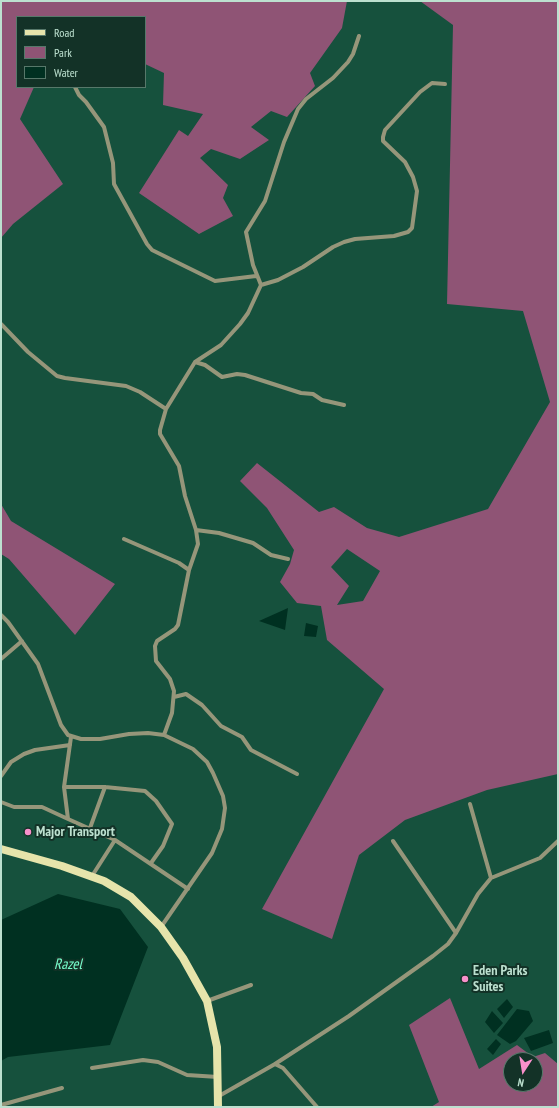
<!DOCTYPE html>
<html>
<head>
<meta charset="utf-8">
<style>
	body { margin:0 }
	#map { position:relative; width:559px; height:1108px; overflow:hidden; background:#16513d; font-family:"PT Sans Narrow",sans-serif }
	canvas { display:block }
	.frame { position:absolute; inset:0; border:2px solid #bce0cf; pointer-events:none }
	.legend { position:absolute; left:16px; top:16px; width:130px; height:72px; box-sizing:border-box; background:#133227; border:1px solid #57786a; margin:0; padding:5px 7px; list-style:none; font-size:12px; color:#bce0cf }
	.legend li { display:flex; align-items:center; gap:8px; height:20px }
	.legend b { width:20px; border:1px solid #57786a }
	.north { position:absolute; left:503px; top:1052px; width:40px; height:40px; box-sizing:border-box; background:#133227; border:1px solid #57786a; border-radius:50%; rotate:192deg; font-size:11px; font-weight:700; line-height:16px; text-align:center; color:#bce0cf }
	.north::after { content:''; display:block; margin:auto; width:14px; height:18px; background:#f890cb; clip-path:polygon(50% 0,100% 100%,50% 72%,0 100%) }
</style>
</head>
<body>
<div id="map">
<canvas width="559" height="1108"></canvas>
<div class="frame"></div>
<ul class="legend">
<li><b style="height:5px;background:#e6e4ab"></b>Road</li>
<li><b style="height:11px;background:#8f5475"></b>Park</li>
<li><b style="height:11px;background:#003021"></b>Water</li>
</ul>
<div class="north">N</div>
</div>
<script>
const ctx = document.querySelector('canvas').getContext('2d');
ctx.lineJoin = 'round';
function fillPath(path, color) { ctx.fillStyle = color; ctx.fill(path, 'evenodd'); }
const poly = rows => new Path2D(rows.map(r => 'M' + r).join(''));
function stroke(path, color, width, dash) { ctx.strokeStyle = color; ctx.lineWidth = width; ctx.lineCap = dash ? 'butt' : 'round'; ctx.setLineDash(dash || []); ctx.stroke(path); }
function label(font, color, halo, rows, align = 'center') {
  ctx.font = font + ' "PT Sans Narrow",sans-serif'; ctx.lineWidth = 4; ctx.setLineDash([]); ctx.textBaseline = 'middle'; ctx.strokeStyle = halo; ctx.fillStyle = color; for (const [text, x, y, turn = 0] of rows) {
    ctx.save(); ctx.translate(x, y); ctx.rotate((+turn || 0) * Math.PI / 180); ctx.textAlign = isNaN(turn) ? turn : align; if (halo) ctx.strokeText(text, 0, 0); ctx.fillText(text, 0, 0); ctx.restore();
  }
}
const green = poly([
	[1,1,347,1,342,28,310,73,315,86,287,117,271,111,251,127,269,140,240,159,211,149,200,158,228,185,223,198,233,216,199,234,139,193,179,130,188,136,203,114,163,105,164,73,145,64,145,17,17,17,17,87,34,87,20,119,63,184,13,224,1,238],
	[420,1,558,1,558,774,487,790,405,820,359,855,332,939,262,909,384,689,327,640,321,606,297,603,280,582,290,564,294,550,267,508,240,481,257,463,319,512,334,507,367,528,399,537,488,509,550,402,523,311,447,304,453,25],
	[347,549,380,571,363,601,337,605,349,586,331,567],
	[1,504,11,521,115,584,75,635,9,559,1,554],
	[450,998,479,1069,517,1045,533,1057,545,1053,558,1064,558,1107,431,1107,439,1102,409,1025],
	[511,1060,535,1060,535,1084,511,1084]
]);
const water = poly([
	[288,608,285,630,259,621],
	[306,623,318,626,316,637,304,636],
	[58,894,120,909,148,947,110,1045,8,1057,1,1061,1,920],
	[507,999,513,1007,504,1018,497,1009],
	[517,1009,529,1011,533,1021,516,1041,510,1044,497,1035],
	[492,1011,503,1023,494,1033,485,1022],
	[549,1030,553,1043,531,1051,524,1038],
	[496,1039,501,1044,493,1055,487,1049]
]);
const street = poly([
	[75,87,79,95,86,102,104,127,113,163,114,184,147,244,152,250,215,281,256,276],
	[261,285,278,280,303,267,333,247,344,242,355,239,394,236,408,232,412,228,417,191,413,177,405,162,383,141,383,137,385,130,420,92,432,83,445,84],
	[1,324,28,352,57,376,65,378,126,386,140,392,166,409],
	[195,362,205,365,222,377,237,374,245,375,301,393,313,394,322,400,344,405],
	[196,530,219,533,253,543,271,555,288,559],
	[124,539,179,563,189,570],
	[1,615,8,622,38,664,61,725,68,735,81,739,100,739,129,734,148,733,164,735,193,749,207,762,213,773,223,796,225,808,222,829,212,853,161,927],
	[1,659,22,641],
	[174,697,186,694,202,705,221,726,242,737,251,750,297,774],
	[164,735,172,713,174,691,170,679,156,661,155,646,157,641,175,629,178,625,189,570,198,544,196,530,185,496,179,466,160,434,160,430,166,409,195,362,221,345,240,324,248,313,261,285,253,265,246,232,265,201,284,142,298,109,306,99,333,78,348,62,353,54,359,36],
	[1,776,11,762,24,754,35,750,70,745],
	[64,787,105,787,145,791,156,801,172,824,163,846,151,863],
	[1,802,14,807,42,807,68,819,64,787,71,737],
	[470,804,491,878],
	[68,819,115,840,188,889],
	[90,828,105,787],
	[393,841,456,933],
	[92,876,115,840],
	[207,1001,251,985],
	[275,1064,283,1068,317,1107],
	[92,1068,143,1060,158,1062,187,1075,218,1077],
	[219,1096,275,1064,349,1016,433,956,448,944,456,933,478,894,491,878,540,858,558,841],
	[1,1105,62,1088]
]);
const primary = poly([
	[1,849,62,866,104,881,131,897,161,927,183,958,207,1001,217,1047,218,1107]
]);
const markers = [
	[28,832,4,"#f890cb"],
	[465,979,4,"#f890cb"]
];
const poiNames = [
	["Major Transport",36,832],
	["Eden Parks",473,971],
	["Suites",473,987]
];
const waterNames = [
	["Razel",68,965]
];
fillPath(green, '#8f5475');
fillPath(water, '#003021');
stroke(street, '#96967a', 4);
stroke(primary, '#e6e4ab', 8);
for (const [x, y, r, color] of markers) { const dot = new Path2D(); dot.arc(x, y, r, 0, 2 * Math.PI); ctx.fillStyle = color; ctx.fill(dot); stroke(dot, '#133227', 1.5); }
label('bold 14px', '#bce0cf', '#133227', poiNames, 'left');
label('italic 15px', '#77fdcb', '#133227', waterNames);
</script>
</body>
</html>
